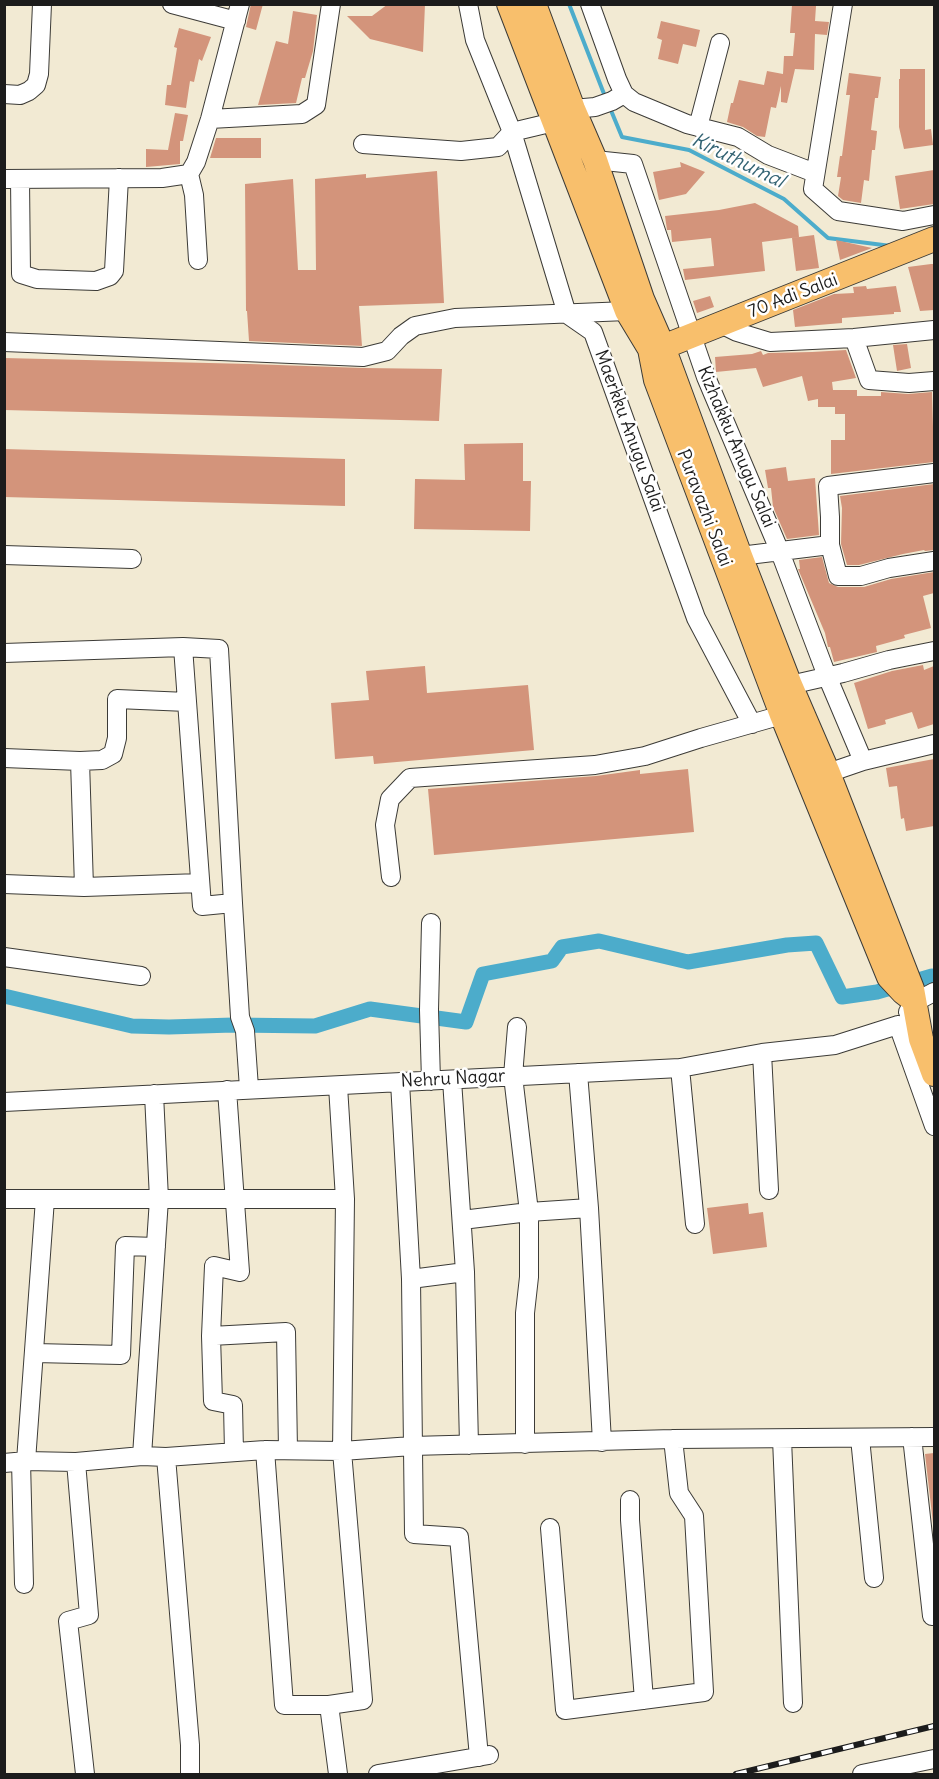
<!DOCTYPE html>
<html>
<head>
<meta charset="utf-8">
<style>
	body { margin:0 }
	#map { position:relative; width:939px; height:1779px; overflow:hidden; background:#f2ead3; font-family:Delius,sans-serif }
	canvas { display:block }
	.frame { position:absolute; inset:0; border:6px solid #1c1c1c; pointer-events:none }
</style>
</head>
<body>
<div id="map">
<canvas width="939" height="1779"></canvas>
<div class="frame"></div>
</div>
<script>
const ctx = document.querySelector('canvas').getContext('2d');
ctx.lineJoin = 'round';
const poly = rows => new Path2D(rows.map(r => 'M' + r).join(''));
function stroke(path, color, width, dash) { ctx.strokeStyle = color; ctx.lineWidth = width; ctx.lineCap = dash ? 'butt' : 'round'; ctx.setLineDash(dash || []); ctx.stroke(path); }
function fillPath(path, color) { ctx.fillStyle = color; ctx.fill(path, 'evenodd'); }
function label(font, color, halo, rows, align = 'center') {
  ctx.font = font + ' Delius,sans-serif'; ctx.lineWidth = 5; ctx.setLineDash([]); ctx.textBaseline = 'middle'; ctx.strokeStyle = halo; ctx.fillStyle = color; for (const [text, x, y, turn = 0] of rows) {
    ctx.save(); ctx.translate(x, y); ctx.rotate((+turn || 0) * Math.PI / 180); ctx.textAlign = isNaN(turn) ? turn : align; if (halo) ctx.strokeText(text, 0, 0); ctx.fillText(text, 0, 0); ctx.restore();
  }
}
const stream = poly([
	[569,4,606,99],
	[610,108,622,137,689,150,784,199,828,238,891,246]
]);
const canal = poly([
	[4,996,132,1026,169,1027,233,1025,315,1026,370,1009,466,1022,483,974,552,961,562,947,599,941,688,962,787,945,816,943,842,997,877,992,932,976]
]);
const building = poly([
	[251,4,263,4,256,30,246,27],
	[388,4,425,4,423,52,370,39,347,16,372,16],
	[792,5,816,6,815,21,829,22,827,35,815,34,814,70,795,69,787,103,781,102,781,86,776,108,771,107,765,137,757,136,743,127,727,122,731,103,733,103,739,80,764,85,767,71,783,74,784,56,793,56,795,33,790,33],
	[293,11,317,15,313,51,305,78,302,78,296,103,258,105,276,41,288,44],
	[661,21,700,30,696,47,683,44,678,64,658,59,662,40,657,38],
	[179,28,211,37,202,61,199,59,194,82,190,81,186,108,165,105,167,85,171,85,177,48,174,47],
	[900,69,925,69,925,130,931,129,933,145,904,149,899,127,899,79,900,79],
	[849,73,881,77,878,98,875,98,871,130,877,131,875,150,872,150,869,181,864,180,861,203,843,200,838,196,841,177,837,177,840,156,842,156,850,95,846,95],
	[175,113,188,115,183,141,180,141,180,164,146,167,146,149,168,150],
	[216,138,261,138,261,158,210,158],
	[680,162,705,172,686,194,659,200,653,172,681,167],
	[934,170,934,204,900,209,895,176],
	[437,171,444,303,359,306,362,346,249,341,247,311,246,311,245,184,293,179,298,270,316,270,315,179,366,174,366,178],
	[755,203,798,226,799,237,762,242,765,271,685,280,683,269,714,266,711,238,672,242,671,230,667,230,665,216,719,210],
	[814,235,819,268,796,271,792,238],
	[836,240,872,248,840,260],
	[931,264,934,264,934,310,920,311,908,267],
	[866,286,867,289,896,286,901,312,894,312,894,314,842,318,842,323,795,327,793,310,834,294,854,293,853,287],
	[710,296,714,307,697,313,693,301],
	[907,344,911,368,897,371,893,345],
	[846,350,856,378,832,382,833,390,857,390,857,396,881,396,881,392,908,394,932,392,934,462,831,474,831,440,845,440,845,414,835,414,835,407,818,407,818,399,808,401,802,376,763,387,756,368,716,372,715,357,752,354,761,351,763,355,768,353,812,352],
	[4,358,250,364,363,368,442,369,439,421,4,410],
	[523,443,523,481,531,481,530,531,414,529,415,479,465,480,464,444],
	[4,449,345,459,345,506,4,497],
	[786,467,788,481,815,478,819,535,787,539,773,507,771,488,768,488,765,470],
	[934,484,934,550,925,551,924,550,903,554,859,565,847,565,841,544,842,508,840,496],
	[822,557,829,583,838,587,864,587,891,579,934,572,934,593,923,596,931,628,904,635,905,638,876,646,877,652,834,662,830,647,828,647,825,633,798,569,800,569,799,560],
	[923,665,924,670,934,666,934,724,918,729,912,712,885,720,886,724,868,729,854,683,892,671],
	[425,666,427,693,528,685,534,750,374,764,373,756,335,759,331,703,369,700,366,671],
	[934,759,934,826,906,831,904,818,901,819,897,786,889,787,886,768],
	[688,769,694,832,434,855,428,789,596,776,640,770,640,774],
	[748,1203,749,1214,763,1212,767,1247,713,1254,707,1208],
	[934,1453,934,1532,925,1454]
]);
const minor = poly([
	[172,4,236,21],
	[468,4,475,40,512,132,567,314,593,332,696,618,752,724],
	[843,4,813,189,838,211,903,221,934,215],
	[4,94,20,95,29,91,36,85,39,74,42,4],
	[624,94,634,102,687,124,738,137,768,155,815,173],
	[573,109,595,107,612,101,624,94,617,79,590,4],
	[210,119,302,114,316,105,331,4],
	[698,127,720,43],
	[363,144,461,151,498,147,512,132,554,122],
	[595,160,633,164,706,377,780,552,827,676,863,761],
	[189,174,194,195,198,260],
	[4,179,162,178,189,174,196,162,210,119,240,4],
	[20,179,21,274,37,279,96,281,110,276,114,271,119,178],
	[721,324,737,332,770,342,854,338,934,330],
	[854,338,869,380,909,383,934,381],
	[4,342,363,357,387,351,401,336,415,326,455,318,627,311],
	[830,545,838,576,861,576,889,568,934,561],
	[4,555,132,559],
	[740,556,830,545,830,517,828,486,934,473],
	[183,647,219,649,233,903],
	[4,653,183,647,202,906,233,903,240,1017,245,1031,249,1088],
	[790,685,843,673,889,660,934,651],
	[4,758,80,761,84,887,4,884],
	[80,761,102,760,113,754,117,738,117,699,187,702],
	[828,773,863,761,934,744],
	[391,877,385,825,390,799,410,778,595,765,645,756,701,738,782,715],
	[84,887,200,883],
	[4,957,141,976],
	[908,1012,915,1002,934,992],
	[898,1025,934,1126],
	[517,1027,513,1076,529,1212,529,1277,525,1313,525,1444],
	[762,1053,769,1190],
	[680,1068,695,1224],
	[578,1073,589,1208],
	[431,1081,429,1010,431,923],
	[400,1082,411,1279,414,1534,459,1537,479,1757],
	[227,1090,240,1272,214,1266,211,1336,286,1332,288,1450],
	[4,1102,680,1068,762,1053,835,1045,898,1025],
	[4,1199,345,1199,338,1086],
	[462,1220,529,1212,589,1208,602,1442],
	[465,1272,469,1445],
	[411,1279,465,1272,452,1080],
	[211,1336,213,1401,233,1405,234,1452],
	[35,1353,121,1355,125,1246,156,1247],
	[912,1437,932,1616],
	[860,1438,874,1578],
	[782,1439,793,1703],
	[265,1450,284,1705,329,1705,338,1774],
	[142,1456,159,1199,154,1094],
	[166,1457,190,1745,190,1774],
	[21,1461,24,1584],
	[26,1461,45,1199],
	[76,1462,89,1615,68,1621,85,1774],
	[4,1463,26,1461,76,1462,142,1456,166,1457,265,1450,342,1451,412,1446,673,1439,934,1437],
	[630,1500,630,1520,644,1700],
	[550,1528,565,1710,704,1692,694,1516,679,1493,673,1439],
	[329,1705,363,1700,342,1451,345,1199],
	[378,1774,489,1755],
	[862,1774,934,1759]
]);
const major = poly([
	[509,4,627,311,650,349,656,380,782,715,889,977,903,992,912,999],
	[534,4,573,109,595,160,642,299,663,347,740,556,790,685,828,773,912,989,921,1039,934,1074],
	[650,349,663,347,934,239]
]);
const rail = poly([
	[736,1774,934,1726]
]);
const streetNames = [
	["70 Adi Salai",793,296,-21],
	["Maerkku Anugu Salai",629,431,70],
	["Kizhakku Anugu Salai",736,447,67],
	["Puravazhi Salai",704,508,69],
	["Nehru Nagar",453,1079,-3]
];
const waterNames = [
	["Kiruthumal",738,161,26]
];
stroke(stream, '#4caccb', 4);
stroke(canal, '#4caccb', 15);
fillPath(building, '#d3947b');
stroke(minor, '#3c3b37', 20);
stroke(major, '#3c3b37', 26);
stroke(minor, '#fff', 18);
stroke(major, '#f8bf6c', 24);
stroke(rail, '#1c1c1c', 6);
stroke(rail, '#fff', 4, [11]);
label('18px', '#1c1c1c', '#fff', streetNames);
label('italic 20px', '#346474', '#fff', waterNames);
</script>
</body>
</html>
